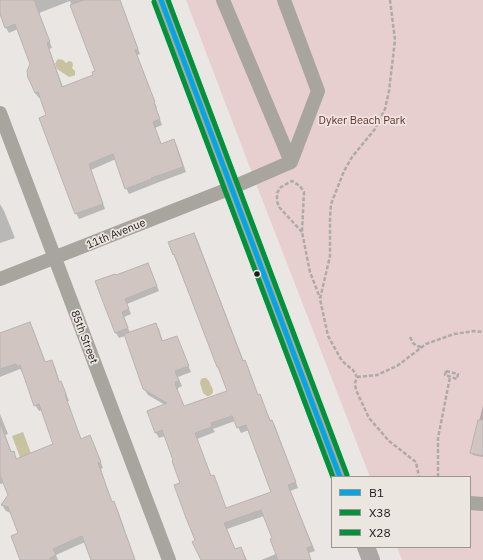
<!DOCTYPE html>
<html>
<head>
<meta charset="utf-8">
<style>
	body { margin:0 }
	#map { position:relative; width:483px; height:560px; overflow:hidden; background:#e9e6e4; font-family:"IBM Plex Sans",sans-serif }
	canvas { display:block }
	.legend { position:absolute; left:331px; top:476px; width:140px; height:72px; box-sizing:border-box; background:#ece6e1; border:1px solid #999591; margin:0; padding:5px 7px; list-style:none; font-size:12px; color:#1d1b1a }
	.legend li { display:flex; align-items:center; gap:8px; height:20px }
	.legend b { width:20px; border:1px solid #999591 }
</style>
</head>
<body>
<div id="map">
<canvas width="483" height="560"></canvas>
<ul class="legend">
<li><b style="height:5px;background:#01a7e4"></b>B1</li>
<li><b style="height:5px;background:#00933c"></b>X38</li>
<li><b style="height:5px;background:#00933c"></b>X28</li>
</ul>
</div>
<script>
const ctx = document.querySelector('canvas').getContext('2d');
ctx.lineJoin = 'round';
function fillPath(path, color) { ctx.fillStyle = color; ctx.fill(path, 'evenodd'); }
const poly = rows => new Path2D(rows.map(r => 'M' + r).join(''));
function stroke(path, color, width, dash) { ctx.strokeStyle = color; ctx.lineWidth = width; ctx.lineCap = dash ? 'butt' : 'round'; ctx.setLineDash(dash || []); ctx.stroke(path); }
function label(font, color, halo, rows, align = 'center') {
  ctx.font = font + ' "IBM Plex Sans",sans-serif'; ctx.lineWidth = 3.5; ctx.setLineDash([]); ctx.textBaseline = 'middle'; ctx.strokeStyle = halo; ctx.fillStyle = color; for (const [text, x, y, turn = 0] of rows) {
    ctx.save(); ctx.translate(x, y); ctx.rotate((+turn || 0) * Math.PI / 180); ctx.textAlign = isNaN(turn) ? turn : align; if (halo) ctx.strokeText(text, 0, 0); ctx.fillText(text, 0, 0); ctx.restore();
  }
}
const green = poly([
	[186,0,483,0,483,560,402,560,397,547,470,547,470,477,370,477,260,194]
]);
const water = poly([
	[59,59,63,60,66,63,69,61,72,62,73,65,72,68,75,71,75,75,73,76,69,77,57,69,55,64,57,60],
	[204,378,206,378,209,381,213,390,213,393,209,396,207,396,203,393,200,383,201,379],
	[23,432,32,456,21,460,12,436]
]);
const shadow = poly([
	[0,0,120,0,140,54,137,55,157,108,156,108,162,125,155,128,162,145,174,140,177,146,186,172,154,184,129,194,126,188,116,159,91,170,105,209,79,219,76,213,41,98,39,98,35,93,32,84,31,64,18,29,9,33,6,28,0,11],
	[70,1,96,72,95,76,63,87,49,49,52,48,39,13],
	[0,204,4,211,15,238,0,243],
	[194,234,197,239,244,362,245,361,248,367,258,396,262,401,271,421,272,421,275,426,298,488,290,491,315,551,309,553,311,560,261,560,276,554,273,539,264,516,227,529,235,550,241,548,247,560,206,560,165,436,159,438,156,433,148,411,165,405,148,395,144,389,125,336,119,338,116,333,96,282,115,277,150,269,159,291,127,304,131,314,124,317,130,333,156,324,159,329,163,342,179,343,191,372,178,377,182,386,178,388,178,390,177,390,184,407,228,392,169,243],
	[235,421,241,433,249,430,273,493,226,509,216,482,213,476,211,477,197,439,215,432,213,429],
	[29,323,33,329,46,363,51,361,55,367,60,383,61,383,64,388,69,401,67,401,81,440,90,436,93,442,103,468,101,469,112,503,113,502,117,508,135,560,98,560,85,542,56,555,58,560,21,560,19,534,11,513,6,511,2,505,9,495,4,483,0,484,0,414,8,434,5,435,12,453,13,452,17,459,55,444,42,410,39,411,35,405,23,371,22,372,20,369,0,377,0,355],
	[483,405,483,457,473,455,472,452]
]);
const building = poly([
	[0,0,34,0,50,42,47,43,62,87,93,75,92,72,95,71,70,5,84,0,120,0,138,49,135,50,155,102,154,103,160,119,153,122,161,144,174,139,183,167,151,178,152,179,125,189,113,154,89,164,103,204,75,214,39,118,46,115,38,92,35,93,31,84,28,78,27,71,30,64,15,24,5,28,0,14,0,0],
	[194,233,243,361,245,360,258,395,260,394,270,421,272,420,296,482,288,485,312,546,307,548,311,560,278,560,270,539,272,538,261,510,224,523,235,549,241,547,246,560,201,560,192,542,195,540,186,518,174,485,180,483,172,461,173,460,162,430,155,433,147,411,167,403,143,389,124,334,156,323,162,341,177,336,189,366,175,371,179,381,175,382,176,384,175,384,184,406,227,391,218,367,217,367,174,254,173,255,168,242,194,233],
	[232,416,237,428,246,425,271,492,226,508,214,475,211,476,195,433,212,427,211,423,232,416],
	[148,263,157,286,125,299,129,309,122,312,128,328,115,333,95,281,115,274,116,275,148,263],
	[30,322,45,362,52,360,59,382,61,381,66,394,65,395,81,439,90,435,101,462,98,463,112,502,114,501,135,560,91,560,82,536,53,549,56,555,50,558,51,560,20,560,11,536,18,533,8,507,1,505,8,495,0,475,0,425,1,425,11,452,14,451,16,459,53,444,39,404,34,406,20,365,17,367,16,364,0,369,0,333,30,322],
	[478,420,483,420,483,456,470,453,478,420]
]);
const path = poly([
	[390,0,395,40,389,91,385,109,375,129,352,157,344,171,331,204,330,217,330,256,320,299,328,336,342,361,353,370,357,377,355,383,356,390,369,418,389,441,416,462,419,477],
	[302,232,279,207,277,201,277,193,281,187,292,181,300,186,304,192,302,232,310,272,320,298],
	[410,337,413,343,417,346,421,347],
	[446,371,458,374,457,379,445,375,446,371],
	[357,377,377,375,397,366,426,344,454,334,474,331,483,332],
	[438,477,438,438,450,377]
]);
const minor = poly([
	[284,0,318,91,291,162],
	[0,113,169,560],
	[0,279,231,188,291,162,223,0],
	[470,503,483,504]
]);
const major = poly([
	[161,0,340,477],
	[366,547,371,560]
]);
const bus1 = poly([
	[161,0,340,477]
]);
const bus2 = poly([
	[154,2,333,477]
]);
const bus3 = poly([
	[168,0,347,475]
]);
const markers = [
	[257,274,3.5,"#1d1b1a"]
];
const parkNames = [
	["Dyker Beach Park",362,121]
];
const streetNames = [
	["11th Avenue",116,234,-22],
	["85th Street",84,337,69]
];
fillPath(green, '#e8cfcf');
fillPath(water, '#c8c2a1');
fillPath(shadow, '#0003');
fillPath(building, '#d0c5c1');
stroke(building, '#b6b3b2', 1);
stroke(path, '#adaaa7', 2.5, [4, 2]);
stroke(minor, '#a8a59f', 14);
stroke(major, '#aca7a2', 18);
stroke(bus1, '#01a7e4', 5);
stroke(bus2, '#00933c', 5);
stroke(bus3, '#00933c', 5);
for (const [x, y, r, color] of markers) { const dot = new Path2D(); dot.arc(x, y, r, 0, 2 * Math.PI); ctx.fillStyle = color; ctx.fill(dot); stroke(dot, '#ece6e1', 1.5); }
label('11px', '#6d2b30', '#ece6e1', parkNames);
label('11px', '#1d1b1a', '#ece6e1', streetNames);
</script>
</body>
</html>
